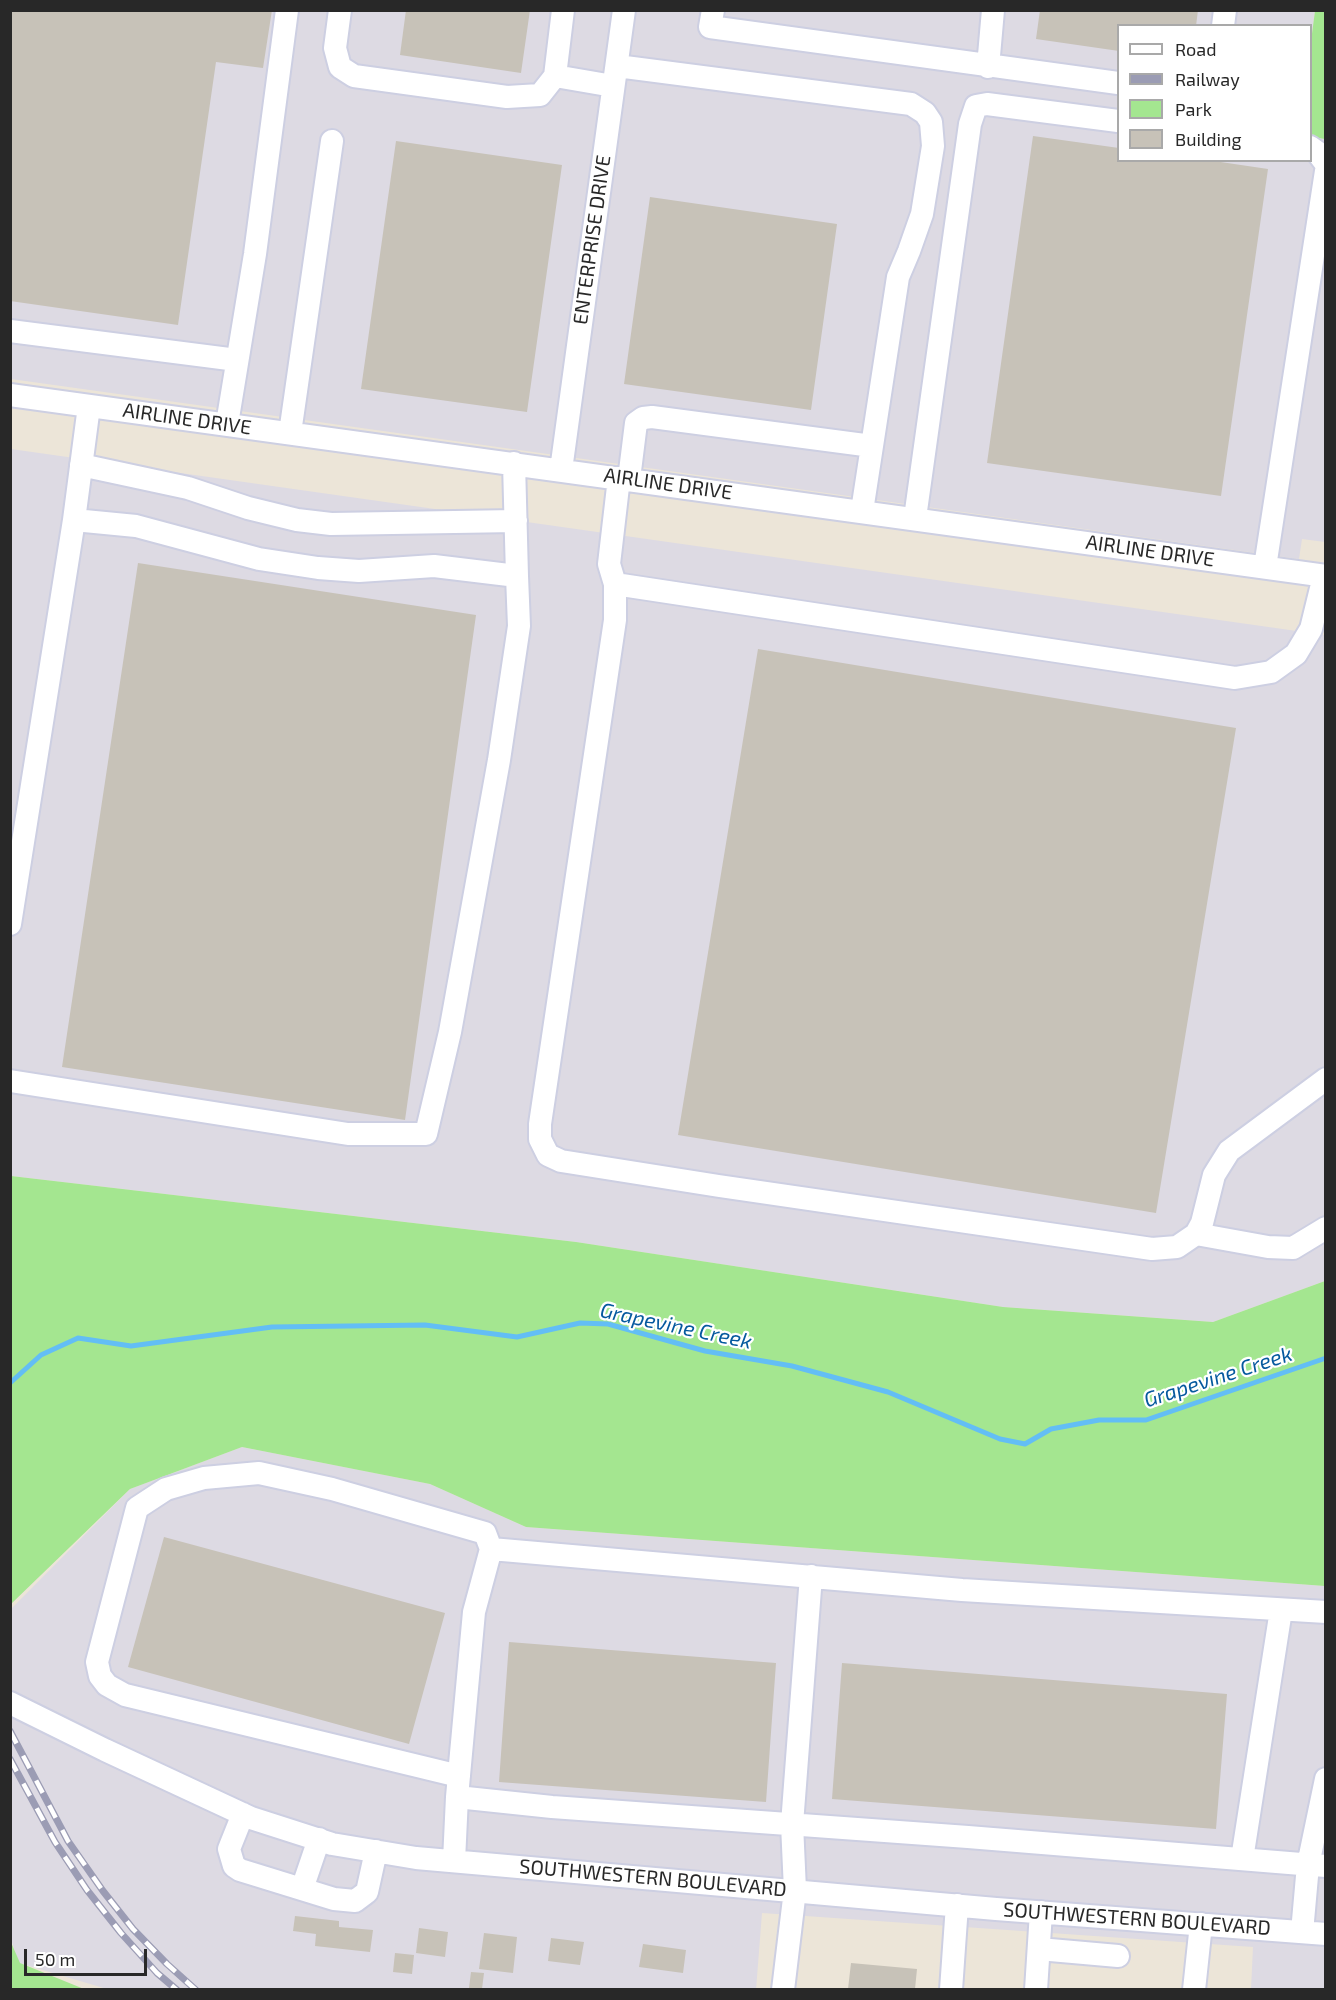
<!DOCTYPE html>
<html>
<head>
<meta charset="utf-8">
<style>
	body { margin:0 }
	#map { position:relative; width:1336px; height:2000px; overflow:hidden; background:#ece5d8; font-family:"Exo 2",sans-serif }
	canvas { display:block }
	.frame { position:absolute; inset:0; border:12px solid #282828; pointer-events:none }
	.legend { position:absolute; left:1117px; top:24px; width:195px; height:138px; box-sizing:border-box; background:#fff; border:2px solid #a9a9a9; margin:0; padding:8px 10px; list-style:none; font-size:18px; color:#282828 }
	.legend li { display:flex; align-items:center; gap:12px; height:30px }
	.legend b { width:30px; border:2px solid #a9a9a9 }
	.scale { position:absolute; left:24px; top:1949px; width:123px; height:27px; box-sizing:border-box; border:3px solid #282828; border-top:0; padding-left:8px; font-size:18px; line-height:21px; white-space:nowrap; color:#282828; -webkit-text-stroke:4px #fff; paint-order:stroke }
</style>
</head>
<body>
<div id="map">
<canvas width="1336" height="2000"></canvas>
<div class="frame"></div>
<ul class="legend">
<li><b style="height:8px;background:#fff"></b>Road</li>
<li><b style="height:8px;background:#9b9cb4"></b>Railway</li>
<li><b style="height:16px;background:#a4e690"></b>Park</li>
<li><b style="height:16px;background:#c7c2b8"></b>Building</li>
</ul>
<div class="scale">50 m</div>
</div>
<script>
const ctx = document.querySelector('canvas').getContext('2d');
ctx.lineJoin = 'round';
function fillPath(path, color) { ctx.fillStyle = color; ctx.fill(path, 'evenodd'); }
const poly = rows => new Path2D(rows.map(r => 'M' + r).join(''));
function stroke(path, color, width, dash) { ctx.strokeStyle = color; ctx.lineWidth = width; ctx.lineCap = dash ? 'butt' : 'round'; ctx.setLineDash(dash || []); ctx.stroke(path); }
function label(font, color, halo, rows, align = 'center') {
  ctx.font = font + ' "Exo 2",sans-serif'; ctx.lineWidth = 4.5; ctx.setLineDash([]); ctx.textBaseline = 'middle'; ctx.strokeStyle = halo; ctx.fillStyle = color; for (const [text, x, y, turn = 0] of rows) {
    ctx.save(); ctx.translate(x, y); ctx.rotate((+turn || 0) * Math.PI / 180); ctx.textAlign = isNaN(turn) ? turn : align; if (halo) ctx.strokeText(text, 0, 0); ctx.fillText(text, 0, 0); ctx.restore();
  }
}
const industrial = poly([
	[11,11,1315,11,1311,41,1310,26,1118,26,1118,160,1310,160,1311,137,1325,139,1325,542,1302,539,1299,559,11,379],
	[11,449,1325,635,1325,1281,1213,1322,1003,1307,576,1242,11,1176],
	[242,1447,430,1484,526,1527,1325,1586,1325,1989,1251,1989,1253,1947,762,1913,756,1990,107,1989,19,1963,11,1940,11,1609,130,1489]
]);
const green = poly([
	[1315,11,1325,11,1325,139,1311,137,1311,41],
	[11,1176,576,1242,1003,1307,1213,1322,1325,1281,1325,1586,526,1527,430,1484,242,1447,130,1489,11,1604],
	[10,1940,20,1963,84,1989,11,1989]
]);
const stream = poly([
	[10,1383,41,1355,78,1338,131,1346,272,1327,425,1325,517,1337,580,1323,608,1324,705,1351,792,1366,888,1392,1000,1439,1025,1444,1051,1429,1099,1420,1146,1420,1326,1358]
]);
const building = poly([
	[10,10,272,10,263,68,216,62,178,325,10,301],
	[406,10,530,10,521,73,400,55],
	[1040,10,1198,10,1196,26,1119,26,1119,51,1036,39],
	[1033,136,1119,148,1119,160,1207,160,1268,169,1221,496,987,463],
	[396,141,562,165,527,412,361,389],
	[650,197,837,224,811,410,624,384],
	[138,563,476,615,405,1120,62,1067],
	[758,649,1236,728,1156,1213,678,1135],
	[164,1537,445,1613,409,1744,128,1667],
	[509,1642,776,1663,766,1802,499,1782],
	[842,1663,1227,1694,1216,1829,832,1799],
	[295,1916,339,1921,339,1927,373,1930,370,1952,315,1946,316,1934,293,1931],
	[419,1928,448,1932,445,1957,416,1953],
	[484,1933,517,1937,513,1973,479,1969],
	[551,1938,584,1942,580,1965,548,1961],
	[643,1944,686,1950,683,1973,639,1967],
	[395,1953,414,1955,412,1974,393,1972],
	[851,1963,917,1969,915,1989,848,1989],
	[471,1972,484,1973,482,1989,469,1988]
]);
const minor = poly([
	[340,10,335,48,340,67,354,76,507,97,540,95,555,76,563,10],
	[713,10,710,27,1118,83],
	[1223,26,1225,10],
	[617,66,911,104,925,113,931,122,933,146,922,214,909,251,898,277,862,511],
	[988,67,993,10],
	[555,76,613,86],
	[1310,147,1317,152,1326,164],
	[10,331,237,360],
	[10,395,1326,576],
	[89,406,74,520,136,526,259,559,318,568,359,571,434,566,517,576,514,463],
	[227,424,255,254,287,10],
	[290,433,332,141],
	[81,465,188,488,248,508,297,520,331,524,516,521],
	[561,470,624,10],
	[619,478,609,564,615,584,615,620,540,1124,540,1139,548,1155,561,1161,719,1186,1152,1249,1177,1247,1196,1234,1202,1223,1214,1175,1229,1151,1326,1079],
	[629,479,636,423,643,418,652,417,872,446],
	[915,518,970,124,976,106,987,104,1118,121],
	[1265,567,1326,171],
	[615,584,1235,678,1271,672,1296,654,1311,629,1324,576],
	[10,924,74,520],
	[10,1081,348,1134,426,1134,450,1032,499,760,519,626,517,576],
	[1196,1234,1268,1247,1293,1248,1326,1228],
	[1326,1612,962,1590,491,1549,474,1612,457,1797,552,1807,968,1837,1326,1866],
	[10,1703,105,1750,251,1818,332,1844,416,1858,996,1909,1326,1934],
	[459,1776,125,1695,107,1685,100,1676,97,1662,137,1508,166,1489,204,1478,259,1473,332,1489,485,1533,491,1549],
	[243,1814,229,1849,234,1866,240,1870,334,1899,355,1901,367,1892,376,1851],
	[1242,1859,1281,1610],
	[454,1861,457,1797],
	[302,1889,319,1839],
	[1302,1932,1308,1865,1326,1779],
	[1039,1949,1118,1956],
	[783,1990,795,1890,792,1824,811,1576],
	[951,1990,957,1905],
	[1036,1990,1041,1912],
	[1194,1990,1201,1924]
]);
const rail = poly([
	[10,1731,68,1841,103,1891,133,1929,167,1964,196,1990],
	[10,1759,55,1842,87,1890,121,1933,157,1973,177,1990]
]);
const streetNames = [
	["ENTERPRISE DRIVE",592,240,-82],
	["AIRLINE DRIVE",187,419,8],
	["AIRLINE DRIVE",668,484,8],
	["AIRLINE DRIVE",1150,551,8],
	["SOUTHWESTERN BOULEVARD",653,1878,5],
	["SOUTHWESTERN BOULEVARD",1137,1919,4]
];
const waterNames = [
	["Grapevine Creek",676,1326,12],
	["Grapevine Creek",1218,1377,-18]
];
fillPath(industrial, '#dddae3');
fillPath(green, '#a4e690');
stroke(stream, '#63bef5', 5);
fillPath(building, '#c7c2b8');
stroke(minor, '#cdcfe2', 26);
stroke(minor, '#fff', 22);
stroke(rail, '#9b9cb4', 7);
stroke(rail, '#fff', 4.5, [14]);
label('20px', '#282828', '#fff', streetNames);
label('italic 21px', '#05599e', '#fff', waterNames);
</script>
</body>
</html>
